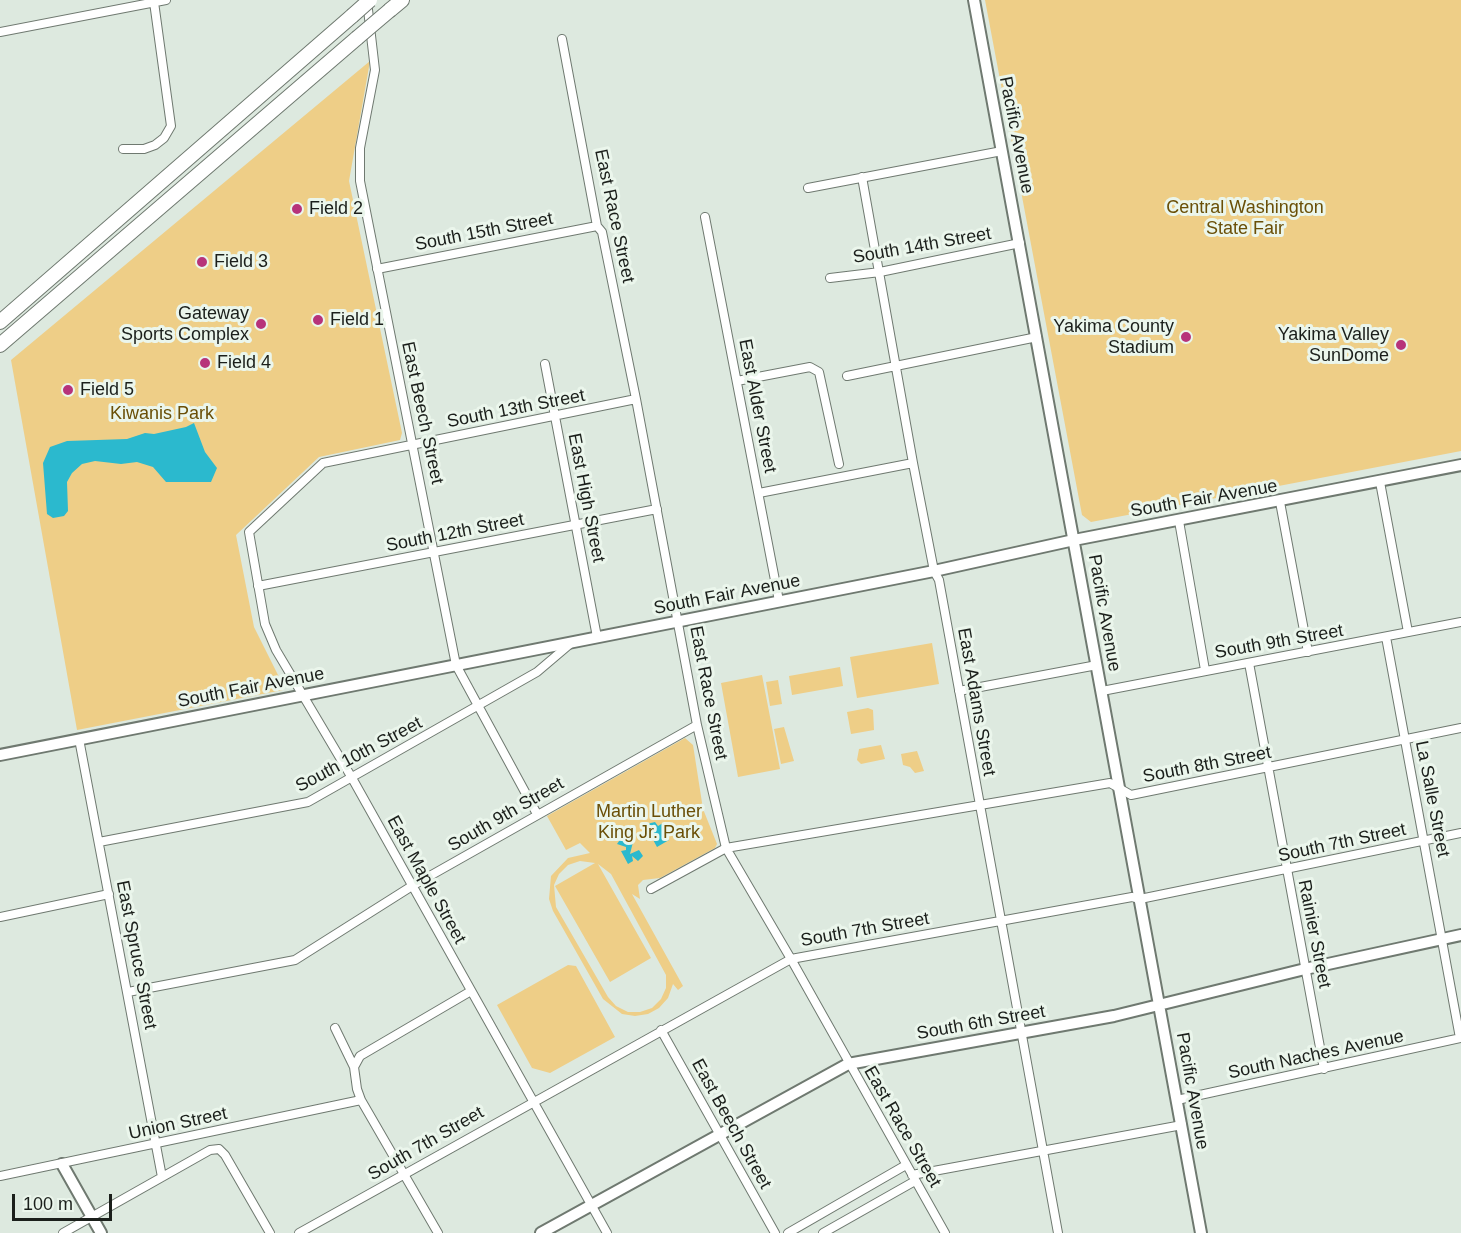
<!DOCTYPE html>
<html>
<head>
<meta charset="utf-8">
<style>
	body { margin:0 }
	#map { position:relative; width:1461px; height:1233px; overflow:hidden; background:#dde9df; font-family:Helvetica,sans-serif }
	canvas { display:block }
	.scale { position:absolute; left:12px; top:1194px; width:100px; height:27px; box-sizing:border-box; border:3px solid #1b1f1b; border-top:0; padding-left:8px; font-size:18px; line-height:21px; white-space:nowrap; color:#1b1f1b; -webkit-text-stroke:4px #ebf6ec; paint-order:stroke }
</style>
</head>
<body>
<div id="map">
<canvas width="1461" height="1233"></canvas>
<div class="scale">100 m</div>
</div>
<script>
const ctx = document.querySelector('canvas').getContext('2d');
ctx.lineJoin = 'round';
function fillPath(path, color) { ctx.fillStyle = color; ctx.fill(path, 'evenodd'); }
const poly = rows => new Path2D(rows.map(r => 'M' + r).join(''));
function stroke(path, color, width, dash) { ctx.strokeStyle = color; ctx.lineWidth = width; ctx.lineCap = dash ? 'butt' : 'round'; ctx.setLineDash(dash || []); ctx.stroke(path); }
function label(font, color, halo, rows, align = 'center') {
  ctx.font = font + ' Helvetica,sans-serif'; ctx.lineWidth = 6; ctx.setLineDash([]); ctx.textBaseline = 'middle'; ctx.strokeStyle = halo; ctx.fillStyle = color; for (const [text, x, y, turn = 0] of rows) {
    ctx.save(); ctx.translate(x, y); ctx.rotate((+turn || 0) * Math.PI / 180); ctx.textAlign = isNaN(turn) ? turn : align; if (halo) ctx.strokeText(text, 0, 0); ctx.fillText(text, 0, 0); ctx.restore();
  }
}
const green = poly([
	[985,0,1461,0,1461,451,1091,522,1082,515],
	[370,61,349,181,402,433,400,440,319,457,236,535,254,627,280,679,285,677,286,681,283,690,77,730,11,360],
	[932,643,939,684,857,698,850,657],
	[840,667,843,686,792,695,789,676],
	[762,675,780,769,738,777,721,683],
	[778,680,782,704,770,706,766,682],
	[868,708,873,710,874,730,851,734,847,712],
	[784,727,794,761,781,764,774,729],
	[685,738,693,745,703,809,717,844,715,848,660,878,643,880,638,885,640,899,632,894,683,986,678,990,673,984,668,998,659,1008,648,1014,635,1016,622,1014,603,999,553,911,549,899,551,876,568,858,590,853,580,843,566,850,547,816],
	[580,861,595,863,555,886,610,982,651,958,598,864,611,874,666,975,666,988,661,999,652,1008,640,1012,628,1012,616,1006,608,997,556,907,554,885,559,874,568,865],
	[881,745,885,759,861,764,857,760,859,749],
	[917,751,924,771,915,773,910,767,903,765,901,754],
	[568,965,576,966,615,1037,550,1073,532,1068,497,1005]
]);
const water = poly([
	[194,423,205,452,217,468,211,482,166,482,153,467,137,462,121,464,95,461,82,464,72,473,67,482,68,511,64,516,53,518,47,514,43,463,50,447,67,441,127,439,145,433,154,434,186,427],
	[655,822,658,826,663,823,666,830,662,834,667,835,669,840,657,847,651,836,645,836,643,832,647,824],
	[632,829,634,838,630,854,639,850,643,856,638,861,632,856,633,861,628,864,621,851,626,850,626,847,617,844,624,834]
]);
const street = poly([
	[367,1,375,70,360,148,360,181,456,665,537,814],
	[0,32,166,0],
	[562,39,597,226,602,232,636,399,697,725,726,848,791,959,945,1233],
	[123,149,144,149,155,145,164,138,171,126,154,2],
	[862,177,913,463,934,571,939,580,1058,1233],
	[808,188,1002,151],
	[705,217,779,601],
	[377,269,597,226],
	[830,278,880,272,1020,243],
	[545,364,597,637],
	[847,376,1037,337],
	[737,381,810,367,819,372,839,464],
	[1380,482,1408,632],
	[759,493,913,463],
	[1280,502,1308,652],
	[1179,521,1205,670],
	[258,586,657,509],
	[1386,637,1460,1038],
	[1249,663,1324,1069],
	[959,691,1097,665],
	[1102,691,1461,622],
	[79,739,162,1177],
	[99,842,308,802,537,672,570,644],
	[651,889,726,848,1110,783,1131,795,1461,728],
	[0,917,109,894],
	[128,992,295,960,412,886,697,725],
	[335,1028,354,1067,357,1089,361,1100,438,1233],
	[661,1030,775,1233],
	[354,1067,360,1056,471,991],
	[1177,1100,1461,1038],
	[912,1175,1182,1125],
	[0,1176,361,1100],
	[63,1233,210,1150,219,1149,225,1155,270,1233],
	[299,1233,791,959,1132,897,1140,899,1461,833],
	[607,1233,352,778,276,650,265,624,249,532,323,463,636,399],
	[788,1233,906,1165],
	[823,1233,915,1181]
]);
const secondary = poly([
	[974,0,1201,1233],
	[0,755,934,571,1074,540,1461,465],
	[62,1164,101,1233],
	[541,1233,848,1064,1114,1016,1305,969,1461,935]
]);
const highway = poly([
	[390,10,402,0],
	[0,322,352,16],
	[0,345,357,38]
]);
const highwayBridge = poly([
	[352,16,370,0],
	[357,38,390,10]
]);
const markers = [
	[297,209,6,"#b7337a"],
	[202,262,6,"#b7337a"],
	[318,320,6,"#b7337a"],
	[261,324,6,"#b7337a"],
	[1186,337,6,"#b7337a"],
	[1401,345,6,"#b7337a"],
	[205,363,6,"#b7337a"],
	[68,390,6,"#b7337a"]
];
const streetNames = [
	["Pacific Avenue",1016,135,79],
	["East Race Street",614,216,78],
	["South 15th Street",484,232,-11],
	["South 14th Street",922,246,-10],
	["East Alder Street",757,406,79],
	["South 13th Street",516,409,-11],
	["East Beech Street",422,413,78],
	["East High Street",586,498,79],
	["South Fair Avenue",1204,499,-10],
	["South 12th Street",455,533,-11],
	["South Fair Avenue",727,595,-11],
	["Pacific Avenue",1104,613,80],
	["South 9th Street",1279,642,-10],
	["South Fair Avenue",251,688,-11],
	["East Race Street",708,693,79],
	["East Adams Street",976,702,80],
	["South 10th Street",359,755,-28],
	["South 8th Street",1207,765,-11],
	["La Salle Street",1432,799,79],
	["South 9th Street",506,815,-30],
	["South 7th Street",1342,843,-12],
	["East Maple Street",426,880,61],
	["South 7th Street",865,930,-10],
	["Rainier Street",1314,934,79],
	["East Spruce Street",136,955,79],
	["South 6th Street",981,1023,-10],
	["South Naches Avenue",1316,1055,-12],
	["Pacific Avenue",1192,1091,80],
	["Union Street",178,1124,-12],
	["East Beech Street",731,1124,61],
	["East Race Street",902,1127,60],
	["South 7th Street",426,1144,-30]
];
const parkNames = [
	["Central Washington",1245,208],
	["State Fair",1245,229],
	["Kiwanis Park",162,414],
	["Martin Luther",649,812],
	["King Jr. Park",649,833]
];
const poiNames = [
	["Field 2",309,209],
	["Field 3",214,262],
	["Gateway",249,314,"right"],
	["Sports Complex",249,335,"right"],
	["Field 1",330,320],
	["Yakima County",1174,327,"right"],
	["Stadium",1174,348,"right"],
	["Yakima Valley",1389,335,"right"],
	["SunDome",1389,356,"right"],
	["Field 4",217,363],
	["Field 5",80,390]
];
fillPath(green, '#eece87');
fillPath(water, '#2bb9ce');
stroke(street, '#6f7970', 10);
stroke(secondary, '#6f7970', 14);
stroke(highway, '#6f7970', 16);
stroke(street, '#fff', 8);
stroke(secondary, '#fff', 10);
stroke(highway, '#fff', 14);
stroke(highwayBridge, '#6f7970', 16, []);
stroke(highwayBridge, '#fff', 14);
for (const [x, y, r, color] of markers) { const dot = new Path2D(); dot.arc(x, y, r, 0, 2 * Math.PI); ctx.fillStyle = color; ctx.fill(dot); stroke(dot, '#ebf6ec', 2); }
label('18px', '#1b1f1b', '#ebf6ec', streetNames);
label('18px', '#6a4f07', '#ebf6ec', parkNames);
label('18px', '#1b1f1b', '#ebf6ec', poiNames, 'left');
</script>
</body>
</html>
